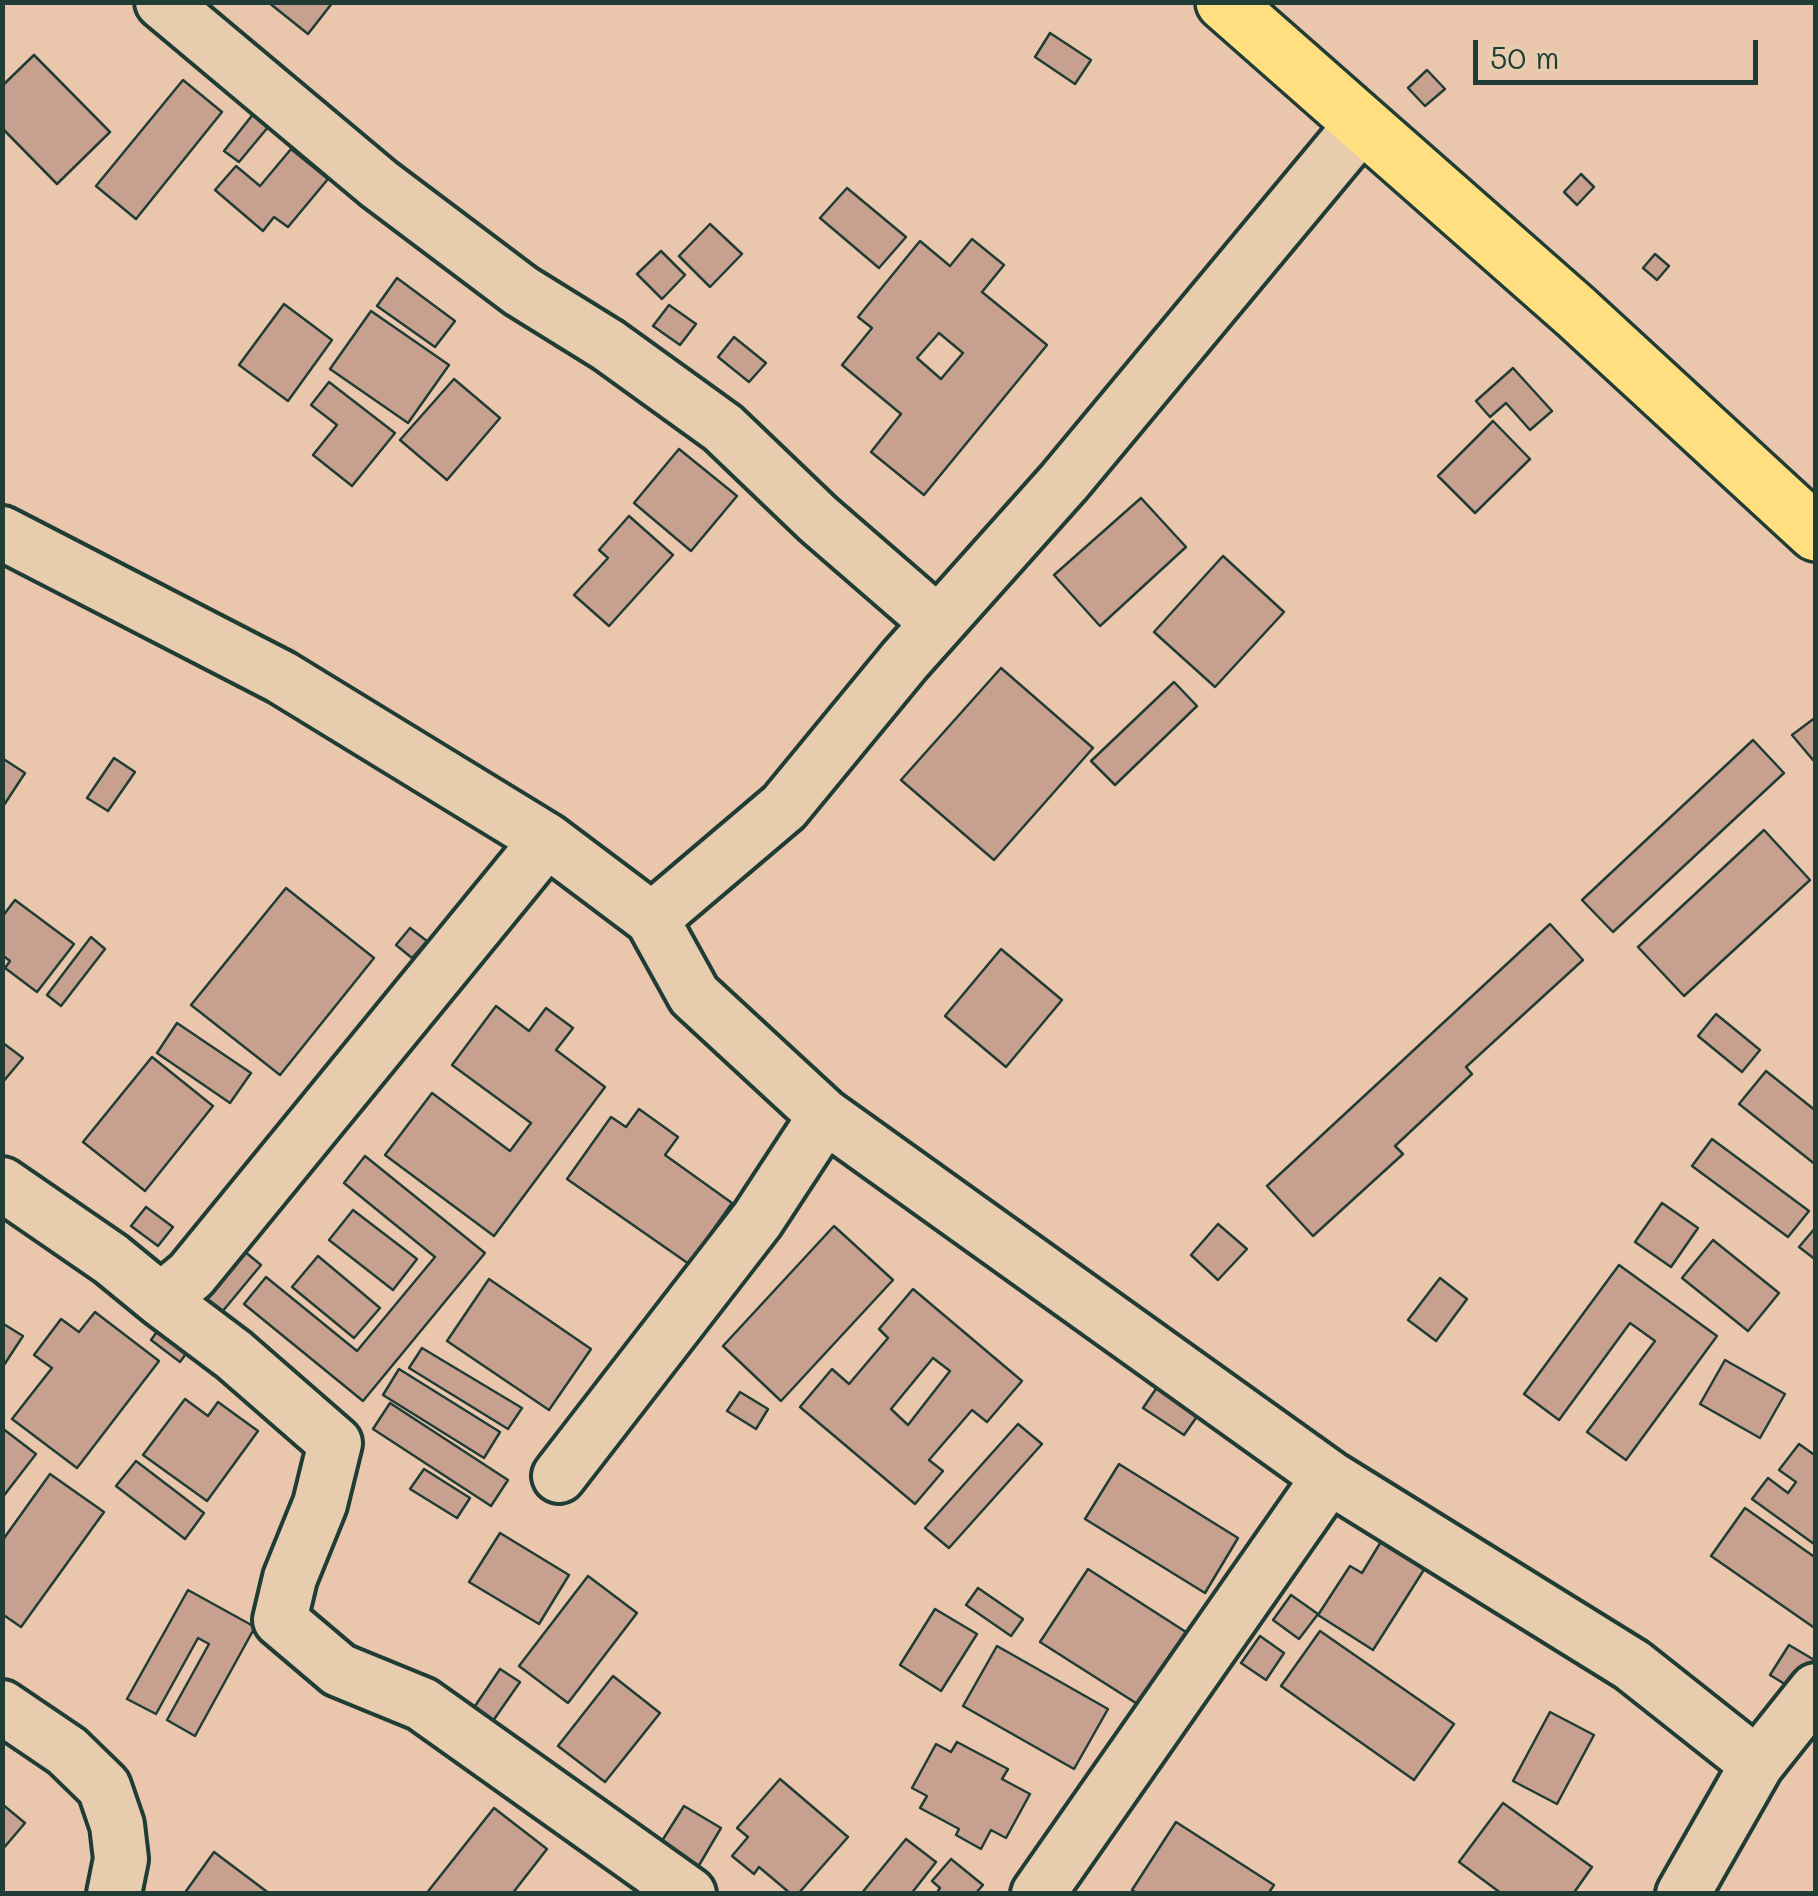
<!DOCTYPE html>
<html>
<head>
<meta charset="utf-8">
<style>
	body { margin:0 }
	#map { position:relative; width:1818px; height:1896px; overflow:hidden; background:#eac6ac; font-family:Mali,sans-serif }
	canvas { display:block }
	.frame { position:absolute; inset:0; border:5px solid #1f3d34; pointer-events:none }
	.scale { position:absolute; left:1473px; top:40px; width:285px; height:45px; box-sizing:border-box; border:5px solid #1f3d34; border-top:0; padding-left:12px; font-size:30px; line-height:35px; white-space:nowrap; color:#1f3d34; -webkit-text-stroke:8px #e7ccae; paint-order:stroke }
</style>
</head>
<body>
<div id="map">
<canvas width="1818" height="1896"></canvas>
<div class="frame"></div>
<div class="scale">50 m</div>
</div>
<script>
const ctx = document.querySelector('canvas').getContext('2d');
ctx.lineJoin = 'round';
function fillPath(path, color) { ctx.fillStyle = color; ctx.fill(path, 'evenodd'); }
const poly = rows => new Path2D(rows.map(r => 'M' + r).join(''));
function stroke(path, color, width, dash) { ctx.strokeStyle = color; ctx.lineWidth = width; ctx.lineCap = dash ? 'butt' : 'round'; ctx.setLineDash(dash || []); ctx.stroke(path); }
const building = poly([
	[268,2,333,2,308,34,268,2],
	[1050,33,1091,60,1075,84,1035,57,1050,33],
	[34,55,110,132,57,184,2,128,2,86,34,55],
	[1427,70,1445,89,1425,106,1408,88,1427,70],
	[183,80,222,112,136,219,96,186,183,80],
	[254,113,269,126,239,162,224,151,254,113],
	[291,149,328,179,288,227,274,217,263,231,215,190,236,166,260,186,291,149],
	[1581,174,1594,187,1577,205,1564,192,1581,174],
	[847,188,906,237,879,268,820,218,847,188],
	[710,224,742,254,710,287,679,256,710,224],
	[972,239,1004,265,982,292,1047,345,924,495,871,452,901,414,842,365,872,328,858,317,920,241,950,266,972,239],
	[939,333,963,353,941,379,917,358,939,333],
	[661,251,685,275,662,299,637,274,661,251],
	[1655,254,1669,266,1657,280,1643,268,1655,254],
	[397,278,455,321,435,347,377,306,397,278],
	[284,304,332,340,288,401,239,365,284,304],
	[669,305,696,324,680,345,653,326,669,305],
	[371,311,449,365,408,423,330,369,371,311],
	[734,337,766,363,749,382,718,357,734,337],
	[1513,368,1552,411,1530,430,1506,403,1490,417,1476,401,1513,368],
	[454,379,500,418,447,480,400,440,454,379],
	[329,382,395,433,352,486,313,455,337,425,311,405,329,382],
	[1493,421,1530,459,1475,513,1438,476,1493,421],
	[679,449,737,496,691,551,634,503,679,449],
	[1141,498,1186,547,1100,626,1054,575,1141,498],
	[629,516,673,555,609,626,574,595,608,558,599,550,629,516],
	[1223,556,1284,612,1215,687,1154,632,1223,556],
	[1001,668,1093,748,994,860,901,780,1001,668],
	[1174,682,1197,706,1115,785,1091,761,1174,682],
	[1816,717,1816,757,1813,760,1792,735,1816,717],
	[1753,740,1784,773,1613,932,1582,900,1753,740],
	[2,758,25,773,2,808,2,758],
	[114,758,135,772,108,811,87,798,114,758],
	[1764,830,1810,880,1684,996,1638,947,1764,830],
	[286,888,374,958,280,1075,191,1005,286,888],
	[15,900,74,944,37,992,5,968,10,961,2,955,2,917,15,900],
	[1550,924,1583,960,1466,1067,1472,1074,1395,1146,1403,1154,1313,1236,1267,1186,1550,924],
	[410,928,427,941,412,958,396,945,410,928],
	[91,937,105,949,61,1006,47,995,91,937],
	[1001,949,1062,1000,1006,1067,945,1016,1001,949],
	[496,1006,529,1031,546,1008,573,1028,556,1050,605,1087,494,1236,385,1155,432,1093,510,1151,531,1123,452,1065,496,1006],
	[1716,1014,1760,1050,1742,1072,1698,1036,1716,1014],
	[177,1023,251,1073,230,1103,157,1053,177,1023],
	[3,1043,23,1058,2,1083,2,1043,3,1043],
	[152,1057,213,1106,145,1191,83,1142,152,1057],
	[1766,1071,1816,1111,1816,1165,1739,1104,1766,1071],
	[639,1109,678,1137,665,1155,732,1203,689,1264,567,1179,611,1117,626,1127,639,1109],
	[1712,1139,1809,1211,1788,1237,1692,1166,1712,1139],
	[365,1156,485,1253,363,1401,244,1304,266,1277,357,1351,435,1257,344,1183,365,1156],
	[1662,1203,1698,1228,1671,1267,1635,1242,1662,1203],
	[146,1207,173,1227,158,1246,131,1226,146,1207],
	[353,1210,417,1259,393,1290,329,1240,353,1210],
	[1218,1224,1247,1249,1218,1280,1191,1255,1218,1224],
	[834,1226,893,1280,781,1401,723,1346,834,1226],
	[1816,1227,1816,1260,1799,1247,1816,1227],
	[1713,1240,1779,1293,1748,1331,1682,1278,1713,1240],
	[244,1251,261,1265,222,1312,205,1298,244,1251],
	[318,1256,380,1308,354,1338,292,1287,318,1256],
	[1619,1265,1717,1336,1626,1460,1587,1432,1655,1341,1630,1323,1559,1420,1524,1394,1619,1265],
	[1440,1278,1467,1299,1436,1341,1408,1320,1440,1278],
	[489,1279,591,1349,549,1410,447,1341,489,1279],
	[913,1289,1022,1381,987,1422,972,1410,929,1460,943,1471,915,1504,800,1407,832,1369,849,1384,888,1338,879,1329,913,1289],
	[933,1358,950,1371,908,1425,891,1409,933,1358],
	[95,1312,159,1361,77,1468,12,1419,52,1368,34,1355,61,1319,79,1332,95,1312],
	[164,1322,193,1344,180,1362,151,1340,164,1322],
	[2,1323,23,1336,2,1368,2,1323],
	[422,1348,522,1408,508,1429,409,1368,422,1348],
	[1725,1360,1785,1394,1760,1438,1700,1404,1725,1360],
	[399,1369,500,1432,484,1458,383,1395,399,1369],
	[1162,1380,1203,1408,1184,1435,1143,1408,1162,1380],
	[740,1392,768,1409,756,1429,727,1411,740,1392],
	[185,1399,208,1416,218,1402,258,1431,207,1501,143,1455,185,1399],
	[390,1403,508,1480,491,1506,373,1429,390,1403],
	[1018,1424,1042,1444,949,1548,925,1528,1018,1424],
	[2,1428,36,1454,2,1498,2,1428],
	[1799,1444,1816,1456,1814,1544,1752,1499,1768,1478,1788,1493,1796,1482,1779,1470,1799,1444],
	[136,1461,204,1513,185,1539,116,1486,136,1461],
	[1119,1464,1238,1538,1205,1593,1085,1519,1119,1464],
	[424,1469,470,1498,457,1518,410,1489,424,1469],
	[50,1474,104,1512,21,1627,2,1614,2,1541,50,1474],
	[1745,1508,1816,1558,1816,1629,1711,1556,1745,1508],
	[500,1533,569,1575,539,1624,469,1582,500,1533],
	[1382,1540,1425,1568,1373,1650,1318,1615,1350,1566,1362,1573,1382,1540],
	[1088,1569,1186,1632,1139,1705,1040,1642,1088,1569],
	[588,1576,637,1613,568,1703,519,1666,588,1576],
	[978,1588,1023,1619,1011,1636,966,1605,978,1588],
	[188,1590,255,1627,195,1736,167,1720,209,1644,198,1638,156,1714,127,1699,188,1590],
	[1291,1595,1318,1614,1299,1639,1273,1620,1291,1595],
	[935,1609,977,1634,941,1691,900,1665,935,1609],
	[1320,1631,1454,1724,1414,1780,1281,1686,1320,1631],
	[1260,1636,1284,1653,1266,1680,1241,1663,1260,1636],
	[1789,1645,1816,1661,1816,1671,1801,1694,1770,1675,1789,1645],
	[997,1646,1108,1709,1074,1769,963,1706,997,1646],
	[500,1669,520,1682,488,1728,469,1715,500,1669],
	[613,1676,660,1713,605,1782,558,1746,613,1676],
	[1550,1712,1594,1735,1557,1804,1513,1781,1550,1712],
	[957,1742,1008,1769,1002,1779,1030,1794,1006,1838,991,1830,981,1849,956,1835,959,1829,920,1808,927,1796,912,1788,936,1744,951,1752,957,1742],
	[780,1779,848,1837,798,1894,791,1894,759,1867,754,1874,732,1856,748,1837,737,1828,780,1779],
	[1503,1803,1592,1867,1573,1894,1502,1894,1459,1862,1503,1803],
	[2,1804,25,1823,2,1850,2,1804],
	[684,1806,721,1828,698,1867,660,1844,684,1806],
	[494,1808,547,1849,512,1894,426,1894,494,1808],
	[1176,1822,1274,1885,1268,1894,1138,1894,1132,1890,1176,1822],
	[906,1839,936,1862,911,1894,861,1894,906,1839],
	[214,1852,270,1894,184,1894,214,1852],
	[951,1859,983,1885,975,1894,936,1894,940,1888,932,1881,951,1859]
]);
const minor = poly([
	[162,2,379,184,521,291,608,345,723,428,818,519,938,623],
	[2,533,281,677,547,840,652,919,694,995,825,1116,1329,1477,1632,1665,1757,1764],
	[652,919,784,807,905,660,1064,482,1362,124],
	[2,1184,111,1259,161,1300,191,1275,547,840],
	[161,1300,234,1355,335,1443,320,1504,290,1578,280,1620,339,1670,422,1704,689,1894],
	[559,1476,757,1220,825,1116],
	[2,1707,67,1751,104,1787,117,1825,121,1859,114,1894],
	[1038,1894,1329,1477],
	[1683,1894,1757,1764,1816,1690]
]);
const major = poly([
	[1224,2,1576,312,1816,533]
]);
fillPath(building, '#c7a090');
stroke(building, '#1f3d34', 2.5);
stroke(minor, '#1f3d34', 60);
stroke(major, '#1f3d34', 62);
stroke(minor, '#e7ccae', 52);
stroke(major, '#ffdf80', 55);
</script>
</body>
</html>
